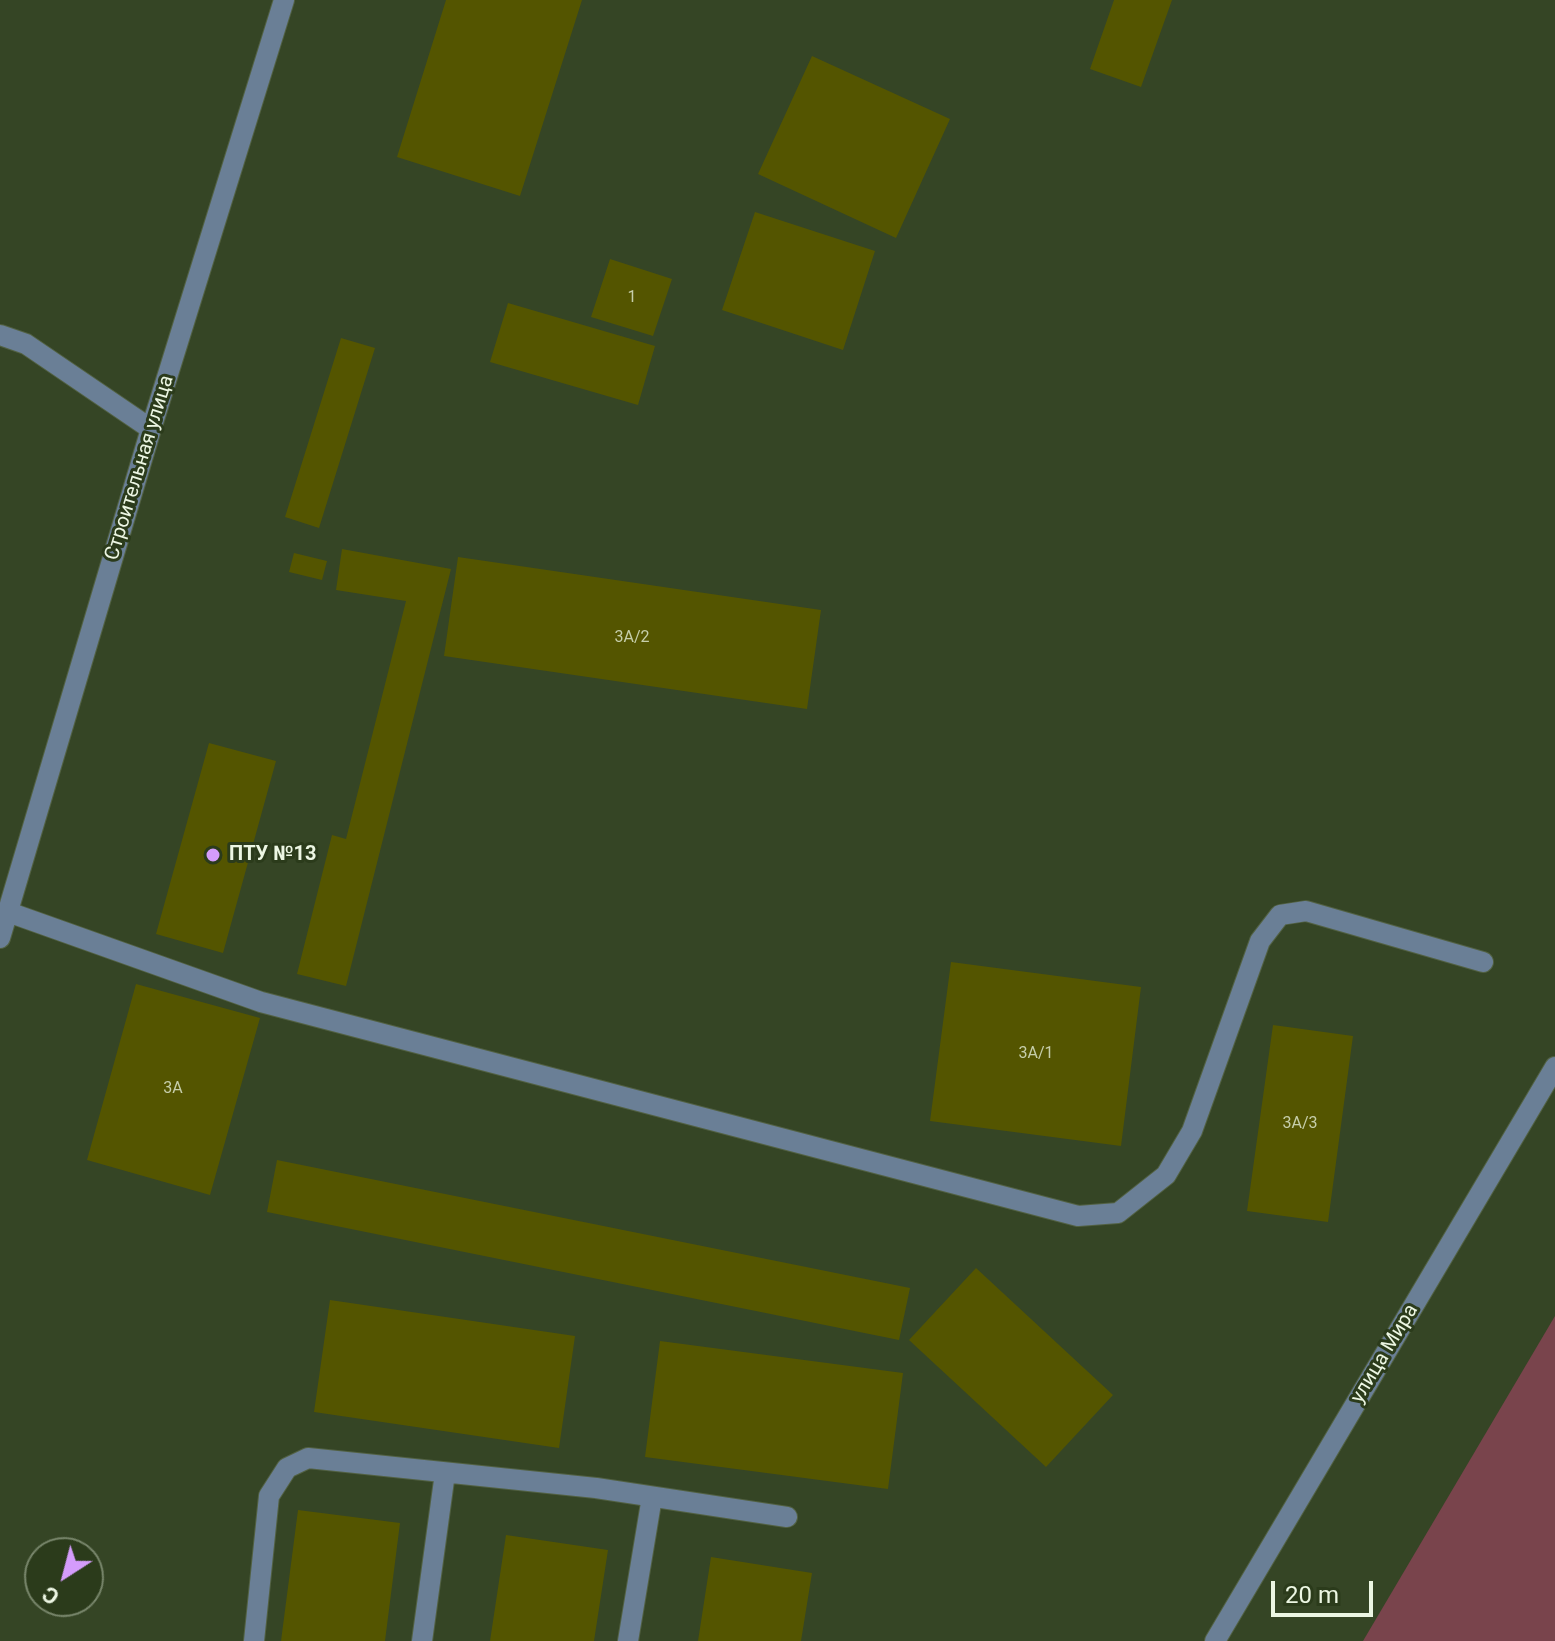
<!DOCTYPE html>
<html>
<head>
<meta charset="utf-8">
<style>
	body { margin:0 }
	#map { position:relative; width:1555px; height:1641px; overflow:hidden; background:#354525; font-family:Roboto,sans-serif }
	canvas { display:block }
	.north { position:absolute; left:24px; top:1537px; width:80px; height:80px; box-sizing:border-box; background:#2b3b1b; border:2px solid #78866b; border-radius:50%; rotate:216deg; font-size:22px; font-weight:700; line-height:32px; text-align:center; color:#ecf6e3 }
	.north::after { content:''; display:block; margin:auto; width:28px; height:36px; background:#d49cfb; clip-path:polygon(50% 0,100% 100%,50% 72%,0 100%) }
	.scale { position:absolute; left:1271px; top:1581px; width:102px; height:36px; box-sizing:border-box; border:4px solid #ecf6e3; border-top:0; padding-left:10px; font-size:24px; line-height:28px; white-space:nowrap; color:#ecf6e3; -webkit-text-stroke:6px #2b3b1b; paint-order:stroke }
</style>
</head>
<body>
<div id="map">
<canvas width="1555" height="1641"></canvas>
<div class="north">С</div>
<div class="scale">20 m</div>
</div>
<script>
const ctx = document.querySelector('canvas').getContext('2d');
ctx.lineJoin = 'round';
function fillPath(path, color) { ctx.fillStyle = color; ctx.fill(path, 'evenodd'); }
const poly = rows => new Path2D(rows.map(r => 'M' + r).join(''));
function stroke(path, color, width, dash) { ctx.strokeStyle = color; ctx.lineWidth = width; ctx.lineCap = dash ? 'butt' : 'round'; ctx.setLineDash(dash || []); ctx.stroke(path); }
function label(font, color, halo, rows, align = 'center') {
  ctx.font = font + ' Roboto,sans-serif'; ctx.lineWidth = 6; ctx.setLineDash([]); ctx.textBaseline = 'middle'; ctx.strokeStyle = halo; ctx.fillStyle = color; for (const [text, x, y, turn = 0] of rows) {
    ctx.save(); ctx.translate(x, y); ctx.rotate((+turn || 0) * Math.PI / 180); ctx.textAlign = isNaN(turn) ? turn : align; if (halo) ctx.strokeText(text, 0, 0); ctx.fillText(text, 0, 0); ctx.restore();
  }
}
const green = poly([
	[1555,1316,1555,1641,1363,1641]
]);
const building = poly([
	[446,0,582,0,520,196,397,157],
	[1114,0,1172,0,1141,87,1090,69],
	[812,56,950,119,896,238,758,174],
	[755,212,875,251,843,350,722,310],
	[610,259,672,279,653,336,591,317],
	[508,303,655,346,638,405,490,362],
	[341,338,375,348,319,528,285,517],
	[342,549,451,569,346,986,297,974,332,835,346,839,406,601,336,590],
	[294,553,327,561,322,580,289,572],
	[458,557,821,610,807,709,444,656],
	[209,743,276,761,223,953,156,934],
	[951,962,1141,987,1121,1146,930,1121],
	[136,984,260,1018,210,1195,87,1160],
	[1273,1025,1353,1036,1328,1222,1247,1211],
	[277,1160,910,1288,899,1340,267,1212],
	[976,1268,1113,1395,1046,1467,909,1340],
	[330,1300,575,1336,559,1448,314,1412],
	[660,1341,903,1373,888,1489,645,1457],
	[298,1510,400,1523,385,1641,281,1641],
	[506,1535,608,1550,594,1641,490,1641],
	[711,1557,812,1573,801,1641,698,1641]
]);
const minor = poly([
	[0,335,26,344,151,429],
	[8,912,261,1002,1078,1216,1118,1213,1166,1175,1192,1131,1260,941,1280,915,1306,911,1483,962],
	[0,938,151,429,284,0],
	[254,1641,269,1496,287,1468,308,1458,596,1488,787,1517],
	[422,1641,445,1473],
	[628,1641,652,1497],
	[1215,1641,1555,1067]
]);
const markers = [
	[213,855,8,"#d49cfb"]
];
const numberNames = [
	["1",632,298],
	["3А/2",632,638],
	["3А/1",1036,1054],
	["3А",173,1089],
	["3А/3",1300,1124]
];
const streetNames = [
	["Строительная улица",140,468,-73],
	["улица Мира",1385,1354,-59]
];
const poiNames = [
	["ПТУ №13",229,855]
];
fillPath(green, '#79444c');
fillPath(building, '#545500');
stroke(minor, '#526143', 22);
stroke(minor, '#6a7f96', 20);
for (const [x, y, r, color] of markers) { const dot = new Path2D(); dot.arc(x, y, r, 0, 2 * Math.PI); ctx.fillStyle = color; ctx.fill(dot); stroke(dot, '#2b3b1b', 3); }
label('16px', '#c6ceaa', null, numberNames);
label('20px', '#ecf6e3', '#2b3b1b', streetNames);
label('bold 20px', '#ecf6e3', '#2b3b1b', poiNames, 'left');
</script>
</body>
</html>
